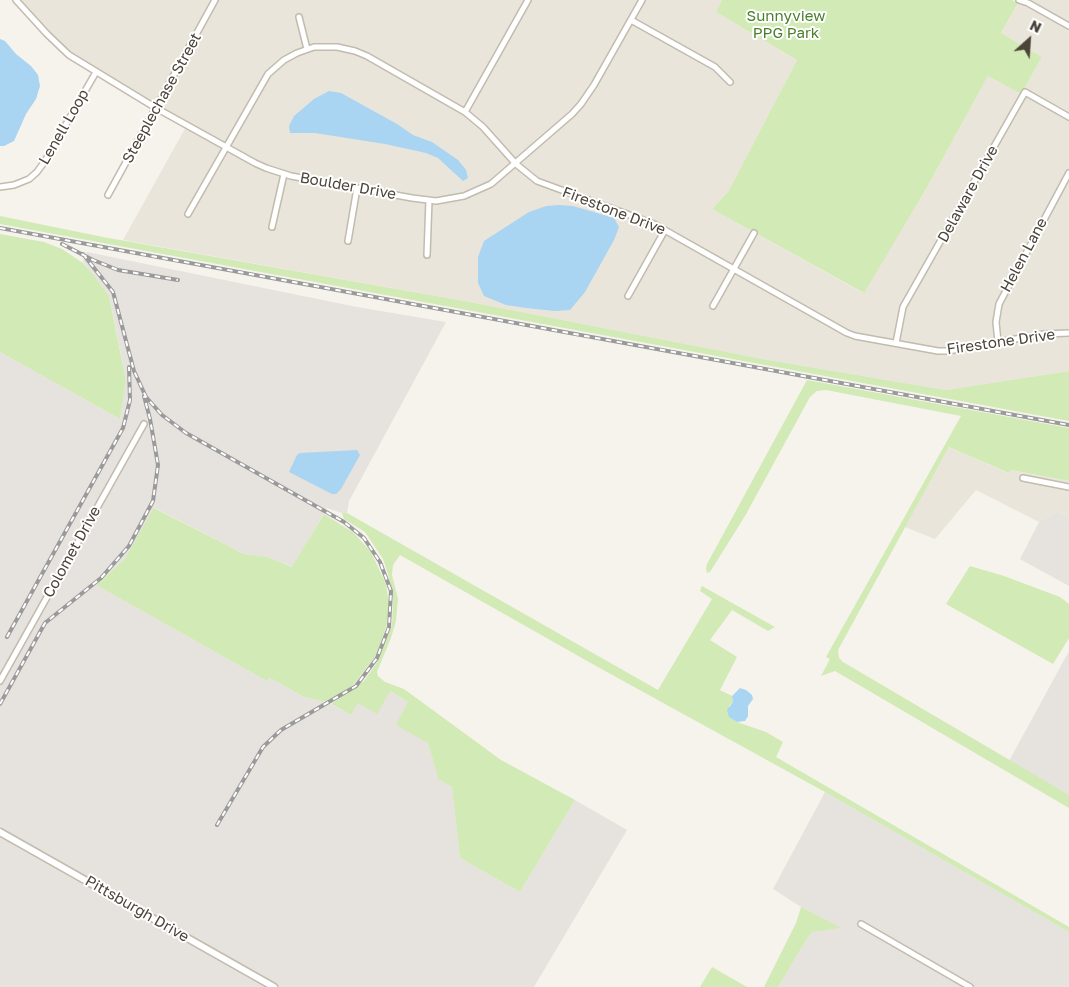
<!DOCTYPE html>
<html>
<head>
<meta charset="utf-8">
<style>
	body { margin:0 }
	#map { position:relative; width:1069px; height:987px; overflow:hidden; background:#f6f3ec; font-family:"Golos Text",sans-serif }
	canvas { display:block }
	.north { position:absolute; left:1004px; top:15px; width:50px; height:50px; -webkit-text-stroke:4px #fff; paint-order:stroke; rotate:26deg; font-size:14px; font-weight:700; line-height:20px; text-align:center; color:#4b4439 }
	.north::after { content:''; display:block; margin:auto; width:18px; height:22px; background:#4b4439; clip-path:polygon(50% 0,100% 100%,50% 72%,0 100%) }
</style>
</head>
<body>
<div id="map">
<canvas width="1069" height="987"></canvas>
<div class="north">N</div>
</div>
<script>
const ctx = document.querySelector('canvas').getContext('2d');
ctx.lineJoin = 'round';
function fillPath(path, color) { ctx.fillStyle = color; ctx.fill(path, 'evenodd'); }
const poly = rows => new Path2D(rows.map(r => 'M' + r).join(''));
function stroke(path, color, width, dash) { ctx.strokeStyle = color; ctx.lineWidth = width; ctx.lineCap = dash ? 'butt' : 'round'; ctx.setLineDash(dash || []); ctx.stroke(path); }
function label(font, color, halo, rows, align = 'center') {
  ctx.font = font + ' "Golos Text",sans-serif'; ctx.lineWidth = 4; ctx.setLineDash([]); ctx.textBaseline = 'middle'; ctx.strokeStyle = halo; ctx.fillStyle = color; for (const [text, x, y, turn = 0] of rows) {
    ctx.save(); ctx.translate(x, y); ctx.rotate((+turn || 0) * Math.PI / 180); ctx.textAlign = isNaN(turn) ? turn : align; if (halo) ctx.strokeText(text, 0, 0); ctx.fillText(text, 0, 0); ctx.restore();
  }
}
const residential = poly([
	[16,0,722,0,716,12,797,60,728,192,712,209,863,293,926,189,988,76,1021,94,1042,57,1001,33,1020,0,1069,0,1069,371,946,390,768,360,470,302,123,240,187,125,69,55],
	[949,447,1008,473,1010,470,1069,481,1069,517,1057,511,1039,522,976,490,935,539,905,527]
]);
const industrial = poly([
	[87,252,357,307,446,322,349,501,347,513,342,513,327,508,293,567,268,557,244,554,155,508,124,560,96,585,267,681,270,678,304,697,326,702,351,715,358,703,390,691,408,702,428,743,438,779,452,787,460,858,520,892,575,800,627,830,534,987,0,987,0,352,120,419,126,381,115,324,109,296,93,274,83,262],
	[1057,511,1069,517,1069,586,1020,559,1039,522],
	[1069,651,1069,795,1009,761],
	[825,792,1069,932,1069,987,778,987,808,937,813,932,840,928,801,907,773,889]
]);
const green = poly([
	[722,0,1012,0,1018,3,1001,33,1042,57,1021,94,988,76,926,189,864,293,712,209,728,192,797,60,716,12],
	[0,216,103,237,470,302,768,360,946,390,1069,371,1069,421,0,224],
	[0,234,44,242,62,249,83,263,93,274,109,296,126,381,120,419,0,352],
	[807,380,1069,428,1069,481,1011,470,1009,473,949,447,838,650,839,658,843,662,1069,795,1069,808,835,671,821,676,830,659,826,657,961,416,826,390,817,391,810,397,745,516,710,572,707,573,706,569,707,564],
	[154,508,244,554,268,557,292,567,324,514,354,533,371,552,386,584,389,604,387,624,377,654,354,684,341,693,326,702,304,697,270,678,267,681,96,585,124,560],
	[342,513,347,513,658,690,712,599,700,591,702,586,775,627,768,631,732,610,710,640,737,657,720,690,732,696,733,702,729,706,729,717,737,722,766,732,783,742,776,757,1069,927,1069,932,825,792,596,666,400,555,393,565,392,575,398,599,396,621,391,638,377,672,378,676,385,682,404,689,501,760,575,800,520,892,460,858,452,787,438,779,428,743,396,725,408,702,390,691,377,714,358,703,351,715,331,704,364,681,376,664,392,625,393,601,388,574,383,559,365,532,344,519],
	[970,566,1004,576,1060,597,1069,604,1069,638,1053,664,946,604],
	[801,907,841,928,813,932,808,937,778,987,764,987,796,923],
	[712,967,747,987,700,987]
]);
const water = poly([
	[0,39,5,41,16,54,31,66,38,75,40,86,36,99,26,114,14,141,4,146,0,146],
	[329,91,341,93,397,124,413,135,432,142,458,160,466,170,468,178,463,181,438,158,426,153,385,144,315,133,290,133,289,126,294,116,314,99],
	[559,205,573,206,614,218,619,227,614,240,585,292,570,310,555,311,526,308,506,305,484,296,478,283,478,257,484,241,529,212,546,206],
	[357,450,360,455,341,489,336,494,332,494,289,472,297,455,300,453],
	[740,688,746,690,752,695,753,699,748,706,748,716,745,721,737,722,729,717,727,710,733,702,732,696]
]);
const minor = poly([
	[16,0,47,34,69,55,156,108,255,163,266,168,291,176,412,198,436,201,464,196,491,184,572,114,581,104,594,85,642,0],
	[1019,0,1028,3,1069,26],
	[299,17,307,49],
	[631,20,715,67,730,82],
	[465,112,528,0],
	[0,187,14,185,29,179,37,172,45,161,96,72],
	[108,195,215,0],
	[188,214,268,74,284,60,297,53,314,47,337,47,355,51,367,56,465,112,483,127,516,164,537,181,654,224,847,333,855,336,938,351,948,351,1044,334,1069,333],
	[272,227,284,174],
	[348,241,357,188],
	[427,255,429,200],
	[628,296,665,230],
	[713,306,754,233],
	[998,342,996,322,999,304,1069,173],
	[896,343,903,307,1025,92,1069,117],
	[1023,478,1069,487],
	[0,681,144,424],
	[861,924,970,987]
]);
const tertiary = poly([
	[0,832,274,987]
]);
const rail = poly([
	[0,228,1069,425],
	[62,244,93,260,118,270,178,280],
	[83,254,113,292,134,371,146,397,162,415,186,433,344,522,364,538,380,562,391,591,389,627,377,658,356,686,281,730,263,747,217,825],
	[7,637,123,428,130,400,129,367],
	[0,704,45,623,101,578,129,546,153,501,158,465,150,419,144,396]
]);
const parkNames = [
	["Sunnyview",786,16],
	["PPG Park",786,33]
];
const streetNames = [
	["Steeplechase Street",162,98,-61],
	["Lenell Loop",64,127,-60],
	["Boulder Drive",348,186,10],
	["Delaware Drive",968,194,-61],
	["Firestone Drive",614,211,21],
	["Helen Lane",1024,255,-62],
	["Firestone Drive",1001,342,-8],
	["Colomet Drive",72,552,-61],
	["Pittsburgh Drive",137,909,30]
];
fillPath(residential, '#eae5da');
fillPath(industrial, '#e6e2dd');
fillPath(green, '#d2eab5');
fillPath(water, '#a9d4f2');
stroke(minor, '#c2bbae', 8);
stroke(tertiary, '#c2bbae', 9);
stroke(minor, '#fff', 5);
stroke(tertiary, '#fff', 6);
stroke(rail, '#9a9a9a', 4);
stroke(rail, '#fff', 2, [5.5]);
label('15px', '#4a7f2a', '#fff', parkNames);
label('15px', '#4b4439', '#fff', streetNames);
</script>
</body>
</html>
